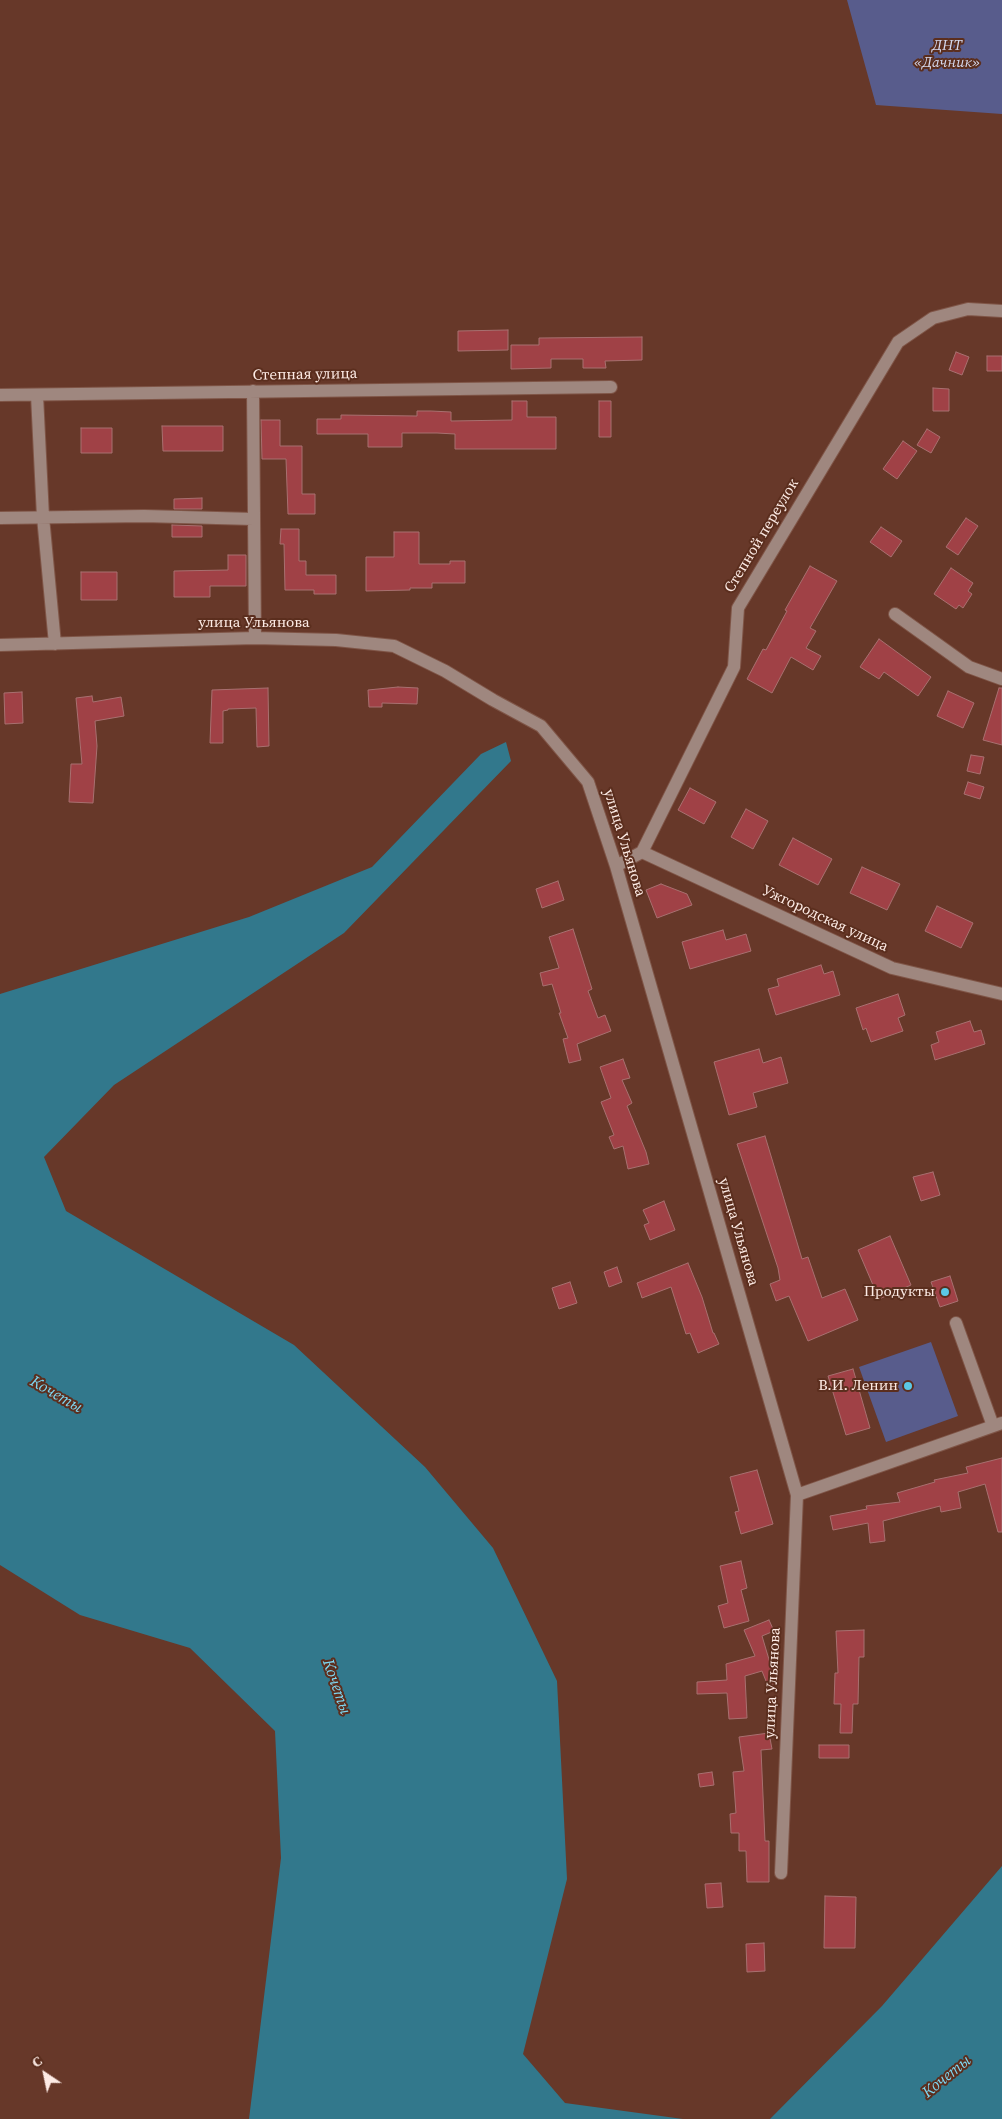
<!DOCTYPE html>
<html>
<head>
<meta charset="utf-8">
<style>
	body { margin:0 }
	#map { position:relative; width:1002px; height:2119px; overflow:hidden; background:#673829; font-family:"Source Serif 4",serif }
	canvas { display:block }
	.north { position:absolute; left:20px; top:2049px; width:50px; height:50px; -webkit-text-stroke:4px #5b2e1e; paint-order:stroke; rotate:326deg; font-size:14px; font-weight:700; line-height:20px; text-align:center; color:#fdebe5 }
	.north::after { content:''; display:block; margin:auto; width:18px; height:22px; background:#fdebe5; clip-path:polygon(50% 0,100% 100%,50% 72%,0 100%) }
</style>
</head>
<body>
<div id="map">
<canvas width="1002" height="2119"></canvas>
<div class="north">С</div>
</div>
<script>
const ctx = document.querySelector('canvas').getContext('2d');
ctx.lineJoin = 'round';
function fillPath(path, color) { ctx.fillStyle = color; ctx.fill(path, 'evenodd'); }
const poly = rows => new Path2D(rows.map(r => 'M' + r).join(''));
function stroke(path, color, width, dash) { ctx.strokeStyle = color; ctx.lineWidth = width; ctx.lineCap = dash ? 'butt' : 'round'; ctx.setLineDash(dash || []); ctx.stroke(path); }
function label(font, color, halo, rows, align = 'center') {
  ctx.font = font + ' "Source Serif 4",serif'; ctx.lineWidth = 4; ctx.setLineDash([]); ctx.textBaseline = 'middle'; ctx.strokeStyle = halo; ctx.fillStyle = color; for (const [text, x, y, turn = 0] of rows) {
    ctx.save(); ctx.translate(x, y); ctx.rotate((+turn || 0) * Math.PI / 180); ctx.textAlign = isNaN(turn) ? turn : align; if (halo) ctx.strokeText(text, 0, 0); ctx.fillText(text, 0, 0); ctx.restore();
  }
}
const green = poly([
	[847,0,1002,0,1002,114,876,105],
	[931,1342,958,1416,886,1442,859,1367]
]);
const water = poly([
	[506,742,511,761,344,933,114,1085,44,1157,66,1211,294,1345,425,1467,493,1548,557,1681,567,1879,523,2054,565,2103,683,2119,249,2119,281,1858,275,1731,190,1648,80,1615,0,1565,0,994,249,917,372,867,481,754],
	[1002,1866,1002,2119,770,2119,882,2006]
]);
const building = poly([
	[508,330,508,350,458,351,458,331,508,330],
	[642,337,642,360,605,361,606,368,583,368,583,359,551,359,551,368,511,369,511,345,539,345,539,338,642,337],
	[956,352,969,357,962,375,949,370,956,352],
	[987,356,1002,356,1002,371,987,371,987,356],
	[933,388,949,389,949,411,933,411,933,388],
	[512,401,527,401,527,417,556,417,556,449,455,449,455,434,437,433,402,433,402,447,368,447,368,434,317,434,317,419,341,419,341,415,417,416,417,411,431,411,451,412,451,421,512,420,512,401],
	[599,401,611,401,611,437,599,437,599,401],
	[261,420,280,420,280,446,302,446,302,494,315,494,315,514,288,514,286,459,262,459,261,420],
	[162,426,223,426,223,451,163,451,162,426],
	[81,428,112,428,112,453,81,453,81,428],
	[927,429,940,437,931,453,917,445,927,429],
	[903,441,917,451,897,479,883,469,903,441],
	[202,498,202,509,174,509,174,499,202,498],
	[966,518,978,526,958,555,946,547,966,518],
	[172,525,202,526,202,537,172,537,172,525],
	[881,527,902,541,891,557,870,542,881,527],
	[281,529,299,529,299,561,306,561,306,575,336,575,336,594,314,594,314,590,285,590,284,544,280,544,281,529],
	[394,532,419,532,419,564,450,564,450,561,465,561,465,583,432,583,432,588,410,588,410,590,366,591,366,557,394,557,394,532],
	[228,555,246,555,246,586,210,586,210,597,174,597,174,571,228,570,228,555],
	[810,566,837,581,810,628,816,631,806,648,821,656,813,670,791,657,772,693,747,679,763,649,766,650,787,611,785,610,810,566],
	[951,568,973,583,968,591,972,594,963,608,959,605,956,609,934,594,951,568],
	[81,572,117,572,117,600,81,600,81,572],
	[879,639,931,677,918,696,884,672,879,679,860,667,879,639],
	[398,687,418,688,417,704,382,703,382,707,369,707,368,690,398,687],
	[268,688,269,746,257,747,256,708,228,709,228,710,223,711,223,743,210,743,212,690,268,688],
	[999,688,1002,688,1002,745,983,740,999,688],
	[948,691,974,703,963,728,937,716,948,691],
	[22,692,23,723,5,724,4,693,22,692],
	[92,696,93,702,121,697,124,716,95,721,97,746,93,803,69,802,71,764,82,764,76,698,92,696],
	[971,755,984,757,980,774,967,771,971,755],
	[968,782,984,787,980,799,964,794,968,782],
	[690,788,716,802,704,824,678,810,690,788],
	[746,809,768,821,753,849,731,837,746,809],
	[793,838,832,859,818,885,779,865,793,838],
	[862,867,900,884,887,910,850,893,862,867],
	[558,881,564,900,542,908,536,889,558,881],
	[661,884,687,894,692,905,657,918,646,890,661,884],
	[937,906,973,923,961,948,925,931,937,906],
	[573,929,592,989,588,991,598,1018,605,1015,611,1031,577,1044,581,1060,569,1063,563,1039,568,1038,559,1013,561,1013,552,984,543,986,540,973,559,968,549,937,573,929],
	[723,930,726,940,746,934,751,951,690,969,682,942,723,930],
	[821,965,824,974,833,971,840,995,776,1015,768,989,779,986,777,979,821,965],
	[898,994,905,1015,898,1018,903,1031,871,1042,866,1028,863,1030,856,1008,898,994],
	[970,1021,974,1032,981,1030,985,1044,935,1060,931,1045,939,1042,936,1032,970,1021],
	[759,1049,763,1063,781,1057,788,1083,753,1093,757,1107,729,1115,714,1062,759,1049],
	[623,1059,630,1078,622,1080,632,1103,627,1106,646,1152,649,1164,628,1169,623,1146,614,1149,609,1137,614,1135,601,1102,611,1098,600,1067,623,1059],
	[765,1136,802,1259,808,1257,822,1298,845,1289,858,1320,808,1341,789,1296,776,1301,770,1284,780,1280,778,1268,737,1144,765,1136],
	[933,1172,940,1195,921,1201,913,1177,933,1172],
	[664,1201,675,1230,650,1240,644,1225,649,1223,643,1210,664,1201],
	[890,1236,911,1285,879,1299,858,1250,890,1236],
	[688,1263,702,1297,713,1333,714,1333,719,1344,698,1353,690,1333,686,1334,671,1287,642,1298,637,1283,688,1263],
	[617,1267,622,1282,609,1287,604,1272,617,1267],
	[950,1276,958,1301,940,1307,931,1282,950,1276],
	[570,1282,577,1303,559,1309,552,1288,570,1282],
	[853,1369,870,1428,846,1435,828,1376,853,1369],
	[1002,1458,1002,1532,998,1532,985,1484,958,1492,961,1508,941,1512,940,1506,883,1521,885,1541,870,1543,868,1523,833,1530,830,1516,867,1509,866,1506,900,1502,897,1493,935,1482,934,1480,968,1473,966,1467,1002,1458],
	[757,1470,773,1524,741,1534,735,1512,739,1511,730,1477,757,1470],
	[741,1561,747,1588,741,1590,749,1621,724,1628,718,1606,728,1603,720,1566,741,1561],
	[769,1620,774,1631,762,1636,776,1683,768,1686,762,1671,745,1676,747,1718,729,1719,727,1693,697,1694,697,1682,727,1680,726,1664,755,1656,744,1630,769,1620],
	[864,1630,864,1657,859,1657,858,1704,853,1704,852,1733,840,1733,841,1704,834,1704,835,1673,838,1673,836,1631,864,1630],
	[769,1733,772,1749,761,1750,765,1841,769,1841,769,1882,747,1882,746,1851,739,1851,739,1833,731,1833,730,1814,736,1813,733,1772,744,1771,739,1737,769,1733],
	[819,1745,849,1745,849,1758,819,1758,819,1745],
	[712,1772,714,1785,700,1787,698,1774,712,1772],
	[721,1883,723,1907,707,1908,705,1884,721,1883],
	[825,1896,856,1897,855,1948,824,1948,825,1896],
	[764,1943,765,1971,747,1972,746,1944,764,1943]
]);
const minor = poly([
	[253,391,255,638],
	[0,395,611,387],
	[37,395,43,517,55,644],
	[0,518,144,516,253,519],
	[895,614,969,667,1002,679],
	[0,645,255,638,336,640,394,646,445,671,493,700,541,726,588,782,616,866,797,1495,781,1873],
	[642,852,892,968,1002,994],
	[616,866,642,852,734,667,738,608,898,342,933,318,968,309,1002,311],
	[956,1323,993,1426],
	[797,1495,1002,1423]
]);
const markers = [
	[945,1292,5,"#5bc8e6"],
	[908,1386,5,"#5bc8e6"]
];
const parkNames = [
	["ДНТ",947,46],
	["«Дачник»",947,63]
];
const streetNames = [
	["Степная улица",305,375,-1],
	["Степной переулок",762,536,-59],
	["улица Ульянова",254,623],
	["улица Ульянова",624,843,73],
	["Ужгородская улица",825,919,25],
	["улица Ульянова",738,1232,74],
	["улица Ульянова",773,1683,-87]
];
const poiNames = [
	["Продукты",935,1292],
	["В.И. Ленин",898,1386]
];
const waterNames = [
	["Кочеты",56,1395,30],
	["Кочеты",336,1687,71],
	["Кочеты",947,2077,-39]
];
fillPath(green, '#585c8c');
fillPath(water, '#32788c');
fillPath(building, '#a04146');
stroke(building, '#a87070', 1);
stroke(minor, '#7f5547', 14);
stroke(minor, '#9f877f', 12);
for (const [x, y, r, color] of markers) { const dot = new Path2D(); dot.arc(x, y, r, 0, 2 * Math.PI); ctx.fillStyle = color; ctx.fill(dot); stroke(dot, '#5b2e1e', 2); }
label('italic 15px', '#d5d9ef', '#5b2e1e', parkNames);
label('15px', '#fdebe5', '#5b2e1e', streetNames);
label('15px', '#fdebe5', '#5b2e1e', poiNames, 'right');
label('italic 16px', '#7ed8f3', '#5b2e1e', waterNames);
</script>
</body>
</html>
